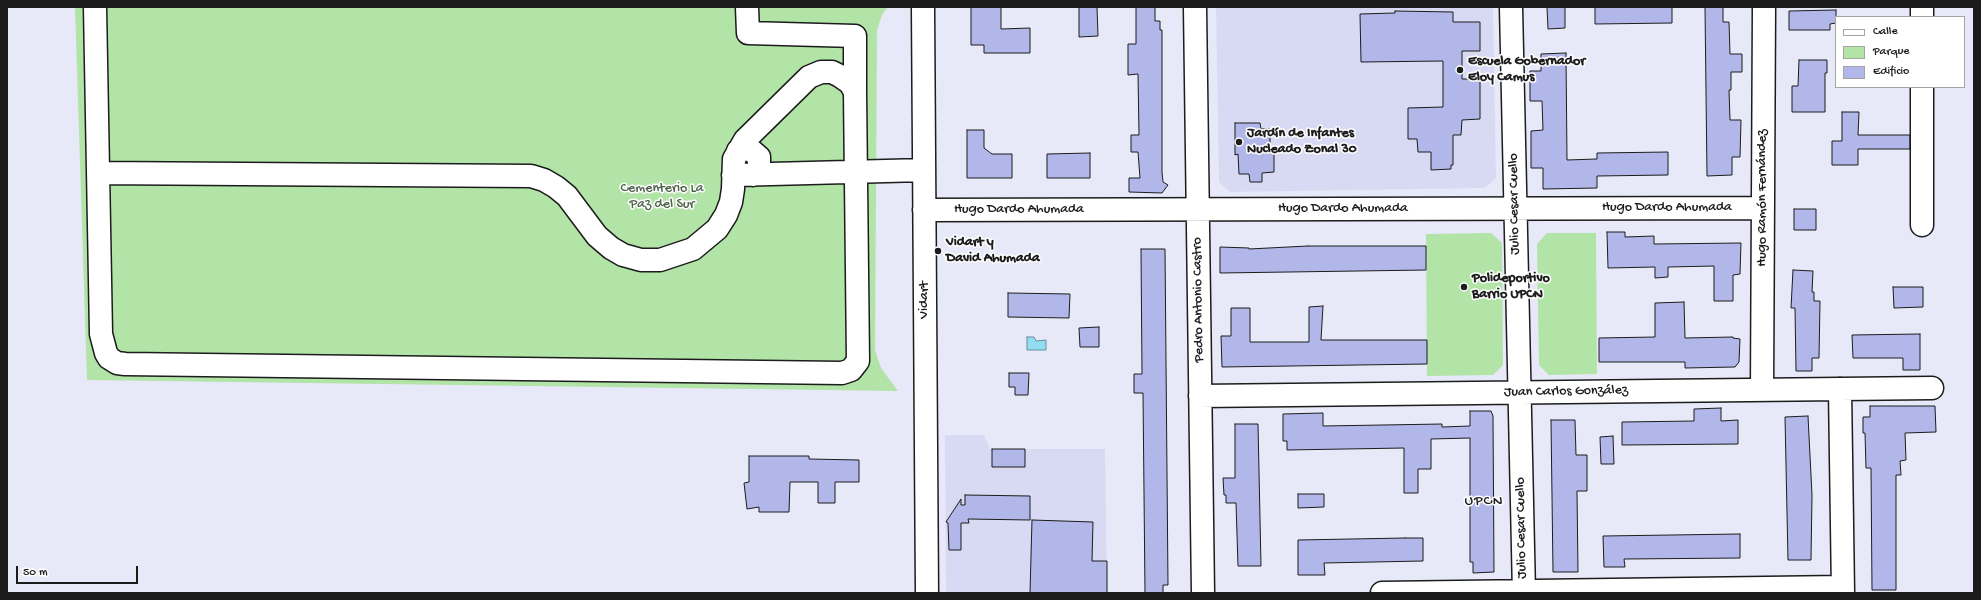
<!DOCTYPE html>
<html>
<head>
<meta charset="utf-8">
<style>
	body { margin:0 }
	#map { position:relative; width:1981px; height:600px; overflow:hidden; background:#e8e9f8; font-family:"Gochi Hand",sans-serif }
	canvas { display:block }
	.frame { position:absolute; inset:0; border:8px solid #1c1c1c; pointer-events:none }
	.legend { position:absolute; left:1835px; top:16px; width:130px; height:72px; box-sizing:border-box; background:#fff; border:1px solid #a4a4a4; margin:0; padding:5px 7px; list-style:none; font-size:12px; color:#1c1c1c }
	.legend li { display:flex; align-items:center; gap:8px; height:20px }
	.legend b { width:20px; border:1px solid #a4a4a4 }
	.scale { position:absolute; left:16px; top:566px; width:122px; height:18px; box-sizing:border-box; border:2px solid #1c1c1c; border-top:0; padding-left:5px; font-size:12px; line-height:14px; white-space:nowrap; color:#1c1c1c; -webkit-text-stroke:3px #fff; paint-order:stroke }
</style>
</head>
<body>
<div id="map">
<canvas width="1981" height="600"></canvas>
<div class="frame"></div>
<ul class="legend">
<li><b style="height:5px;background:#fff"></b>Calle</li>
<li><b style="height:11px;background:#b1e4a6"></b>Parque</li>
<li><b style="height:11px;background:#b1b7e8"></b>Edificio</li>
</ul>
<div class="scale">50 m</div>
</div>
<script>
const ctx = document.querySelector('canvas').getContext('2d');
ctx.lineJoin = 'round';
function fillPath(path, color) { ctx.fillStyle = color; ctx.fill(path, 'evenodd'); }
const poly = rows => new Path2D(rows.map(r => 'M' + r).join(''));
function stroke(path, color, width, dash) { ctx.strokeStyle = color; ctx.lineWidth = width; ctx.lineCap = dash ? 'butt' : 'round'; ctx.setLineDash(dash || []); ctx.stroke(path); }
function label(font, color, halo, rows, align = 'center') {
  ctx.font = font + ' "Gochi Hand",sans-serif'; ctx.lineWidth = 3; ctx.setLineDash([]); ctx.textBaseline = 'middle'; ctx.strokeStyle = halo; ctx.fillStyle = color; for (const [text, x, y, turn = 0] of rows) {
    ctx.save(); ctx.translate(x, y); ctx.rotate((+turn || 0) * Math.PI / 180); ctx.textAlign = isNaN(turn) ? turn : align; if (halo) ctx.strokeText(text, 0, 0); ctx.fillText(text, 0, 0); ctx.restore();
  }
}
const built = poly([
	[1216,7,1493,7,1496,178,1485,188,1230,192,1219,182],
	[945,435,984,435,990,449,1105,449,1107,593,946,593]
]);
const green = poly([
	[75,7,888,7,882,15,877,30,875,350,881,368,898,391,87,380],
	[1491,233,1502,243,1503,365,1493,375,1427,376,1426,234],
	[1547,233,1596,233,1597,374,1549,375,1539,365,1537,244]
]);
const water = poly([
	[1027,337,1034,337,1036,341,1046,340,1046,350,1027,350,1027,337]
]);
const building = poly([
	[971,7,1001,7,1001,29,1030,28,1030,53,984,53,984,45,971,45,971,7],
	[1079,7,1097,7,1098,36,1079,37,1079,7],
	[1136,7,1155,7,1155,21,1160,21,1160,30,1162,30,1162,172,1163,182,1168,185,1162,193,1129,192,1129,178,1140,178,1138,152,1131,152,1131,135,1139,135,1138,74,1128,75,1128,44,1136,44,1136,7],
	[1547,7,1565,7,1565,28,1548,29,1547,7],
	[1595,7,1672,7,1672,23,1595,24,1595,7],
	[1705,7,1723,7,1723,22,1729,22,1730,54,1742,54,1742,72,1731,72,1731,90,1729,90,1730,120,1741,120,1740,157,1732,157,1732,175,1707,176,1705,7],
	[1836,10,1836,23,1830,24,1830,30,1789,30,1789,11,1836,10],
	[1395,11,1453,12,1453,22,1480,22,1480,51,1462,51,1462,79,1480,79,1480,119,1462,120,1461,135,1453,135,1453,165,1451,165,1451,169,1431,170,1431,152,1418,152,1417,139,1408,139,1408,108,1443,107,1443,61,1361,62,1360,14,1395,13,1395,11],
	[1566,53,1567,160,1597,159,1597,153,1668,152,1668,175,1597,176,1597,188,1543,189,1543,168,1531,168,1531,131,1543,130,1542,101,1530,101,1530,71,1541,71,1541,54,1566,53],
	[1799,60,1827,60,1827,73,1825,73,1825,112,1792,112,1792,86,1798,86,1799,60],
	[1842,112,1859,112,1858,135,1910,135,1910,149,1858,149,1858,165,1832,165,1832,141,1842,141,1842,112],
	[1235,123,1260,123,1261,129,1270,129,1270,153,1274,153,1274,172,1262,173,1262,182,1250,182,1249,174,1239,174,1238,154,1235,155,1235,123],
	[967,130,984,130,984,148,992,154,1012,154,1012,178,967,178,967,130],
	[1090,153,1090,178,1047,178,1047,154,1090,153],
	[1794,209,1816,209,1816,230,1794,230,1794,209],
	[1607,232,1625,232,1625,237,1654,236,1654,244,1741,243,1740,274,1733,275,1733,301,1714,301,1714,266,1668,267,1668,277,1655,278,1655,267,1608,268,1607,232],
	[1308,246,1426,246,1426,270,1220,273,1220,247,1249,248,1249,249,1308,246],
	[1141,249,1165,249,1168,585,1163,585,1163,593,1145,593,1143,393,1134,393,1134,374,1142,374,1141,249],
	[1793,270,1813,271,1812,292,1814,292,1814,301,1820,301,1819,358,1812,358,1812,371,1796,371,1795,308,1791,308,1793,270],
	[1893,287,1923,287,1923,307,1894,308,1893,287],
	[1008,293,1070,294,1069,318,1008,317,1008,293],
	[1684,302,1685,338,1733,337,1733,338,1740,339,1739,362,1735,367,1685,368,1685,362,1599,362,1599,338,1655,337,1655,303,1684,302],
	[1323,306,1321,340,1427,340,1427,364,1222,367,1221,336,1231,336,1231,308,1250,308,1250,342,1309,342,1309,307,1323,306],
	[1099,327,1099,347,1080,347,1079,328,1099,327],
	[1920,334,1920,370,1903,370,1903,358,1853,358,1852,335,1920,334],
	[1009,373,1029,373,1028,395,1015,395,1015,387,1009,387,1009,373],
	[1870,406,1935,406,1936,432,1905,433,1906,460,1900,461,1901,475,1896,475,1896,590,1872,590,1871,468,1866,468,1865,433,1863,433,1863,417,1870,417,1870,406],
	[1721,408,1721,421,1738,420,1738,444,1622,445,1622,422,1694,421,1694,409,1721,408],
	[1470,411,1491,411,1493,416,1494,572,1473,573,1473,562,1470,562,1470,438,1431,439,1431,469,1418,469,1418,493,1404,493,1404,448,1287,450,1287,441,1283,441,1283,414,1323,413,1323,426,1442,424,1442,427,1470,426,1470,411],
	[1808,416,1812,495,1811,560,1788,560,1785,417,1808,416],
	[1551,420,1575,420,1576,455,1587,455,1587,491,1577,491,1578,572,1553,572,1551,420],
	[1235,424,1258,424,1261,566,1238,566,1236,503,1226,503,1226,495,1224,495,1223,478,1235,478,1235,424],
	[1613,436,1614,464,1601,464,1600,437,1613,436],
	[992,449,1025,449,1025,467,992,467,992,449],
	[749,456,809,456,809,459,859,460,859,482,835,482,835,503,818,503,818,482,790,482,789,512,759,512,759,507,747,509,744,483,749,482,749,456],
	[1298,494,1324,494,1324,507,1298,508,1298,494],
	[965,495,1030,496,1030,520,968,519,969,523,961,523,961,550,949,550,948,523,946,522,961,499,961,505,965,505,965,495],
	[1032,520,1093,522,1092,561,1107,561,1107,593,1030,593,1032,520],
	[1740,534,1740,558,1624,559,1625,567,1604,567,1603,536,1740,534],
	[1405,538,1423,538,1423,561,1324,563,1325,575,1298,575,1298,540,1405,538]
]);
const minor = poly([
	[95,7,101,334,106,353,109,358,117,363,125,364,842,373,851,370,858,361,855,92,850,83,840,76,832,72,821,72,809,77,745,140,734,159,733,189,731,202,726,215,717,229,693,249,660,260,641,260,623,255,611,248,597,236,567,196,556,187,544,180,531,176,98,173],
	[747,7,748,33,855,36,855,92],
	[923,7,927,593],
	[1195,7,1203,593],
	[1511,7,1524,593],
	[1922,17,1922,7],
	[738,151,747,149,752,151,759,157,759,167,753,175],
	[733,175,924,170],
	[924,210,1763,208],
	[1922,225,1922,87],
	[1840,389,1843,593],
	[1762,390,1764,7],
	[1200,396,1932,388],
	[1382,593,1842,587]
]);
const markers = [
	[1460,70,4,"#1c1c1c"],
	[1239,142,4,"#1c1c1c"],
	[938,251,4,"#1c1c1c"],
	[1464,287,4,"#1c1c1c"]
];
const poiNames = [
	["Escuela Gobernador",1468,62],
	["Eloy Camus",1468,78],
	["Jardín de Infantes",1247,134],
	["Nucleado Zonal 30",1247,150],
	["Vidart y",946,243],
	["David Ahumada",946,259],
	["Polideportivo",1472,279],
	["Barrio UPCN",1472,295]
];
const parkNames = [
	["Cementerio La",662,189],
	["Paz del Sur",662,205]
];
const streetNames = [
	["Hugo Ramón Fernández",1763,198,-90],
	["Julio Cesar Cuello",1515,204,-91],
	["Hugo Dardo Ahumada",1667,208],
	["Hugo Dardo Ahumada",1343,209],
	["Hugo Dardo Ahumada",1019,210],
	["Vidart",925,300,-90],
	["Pedro Antonio Castro",1199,300,-91],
	["Juan Carlos González",1566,392,-1],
	["Julio Cesar Cuello",1522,528,-91]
];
const neighbourhoodNames = [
	["UPCN",1484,502]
];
fillPath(built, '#d8daf3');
fillPath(green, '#b1e4a6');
fillPath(water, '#92ddf2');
stroke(water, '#63909c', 1);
fillPath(building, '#b1b7e8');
stroke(building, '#1c1c1c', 1);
stroke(minor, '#1c1c1c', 25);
stroke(minor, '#fff', 22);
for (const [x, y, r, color] of markers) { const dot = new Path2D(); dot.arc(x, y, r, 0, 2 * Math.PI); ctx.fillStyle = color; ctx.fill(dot); stroke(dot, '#fff', 1.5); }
label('bold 14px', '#1c1c1c', '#fff', poiNames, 'left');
label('14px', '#50624c', '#fff', parkNames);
label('14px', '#1c1c1c', '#fff', streetNames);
ctx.letterSpacing = '1px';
label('15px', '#1c1c1c', '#fff', neighbourhoodNames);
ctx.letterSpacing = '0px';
</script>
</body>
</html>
